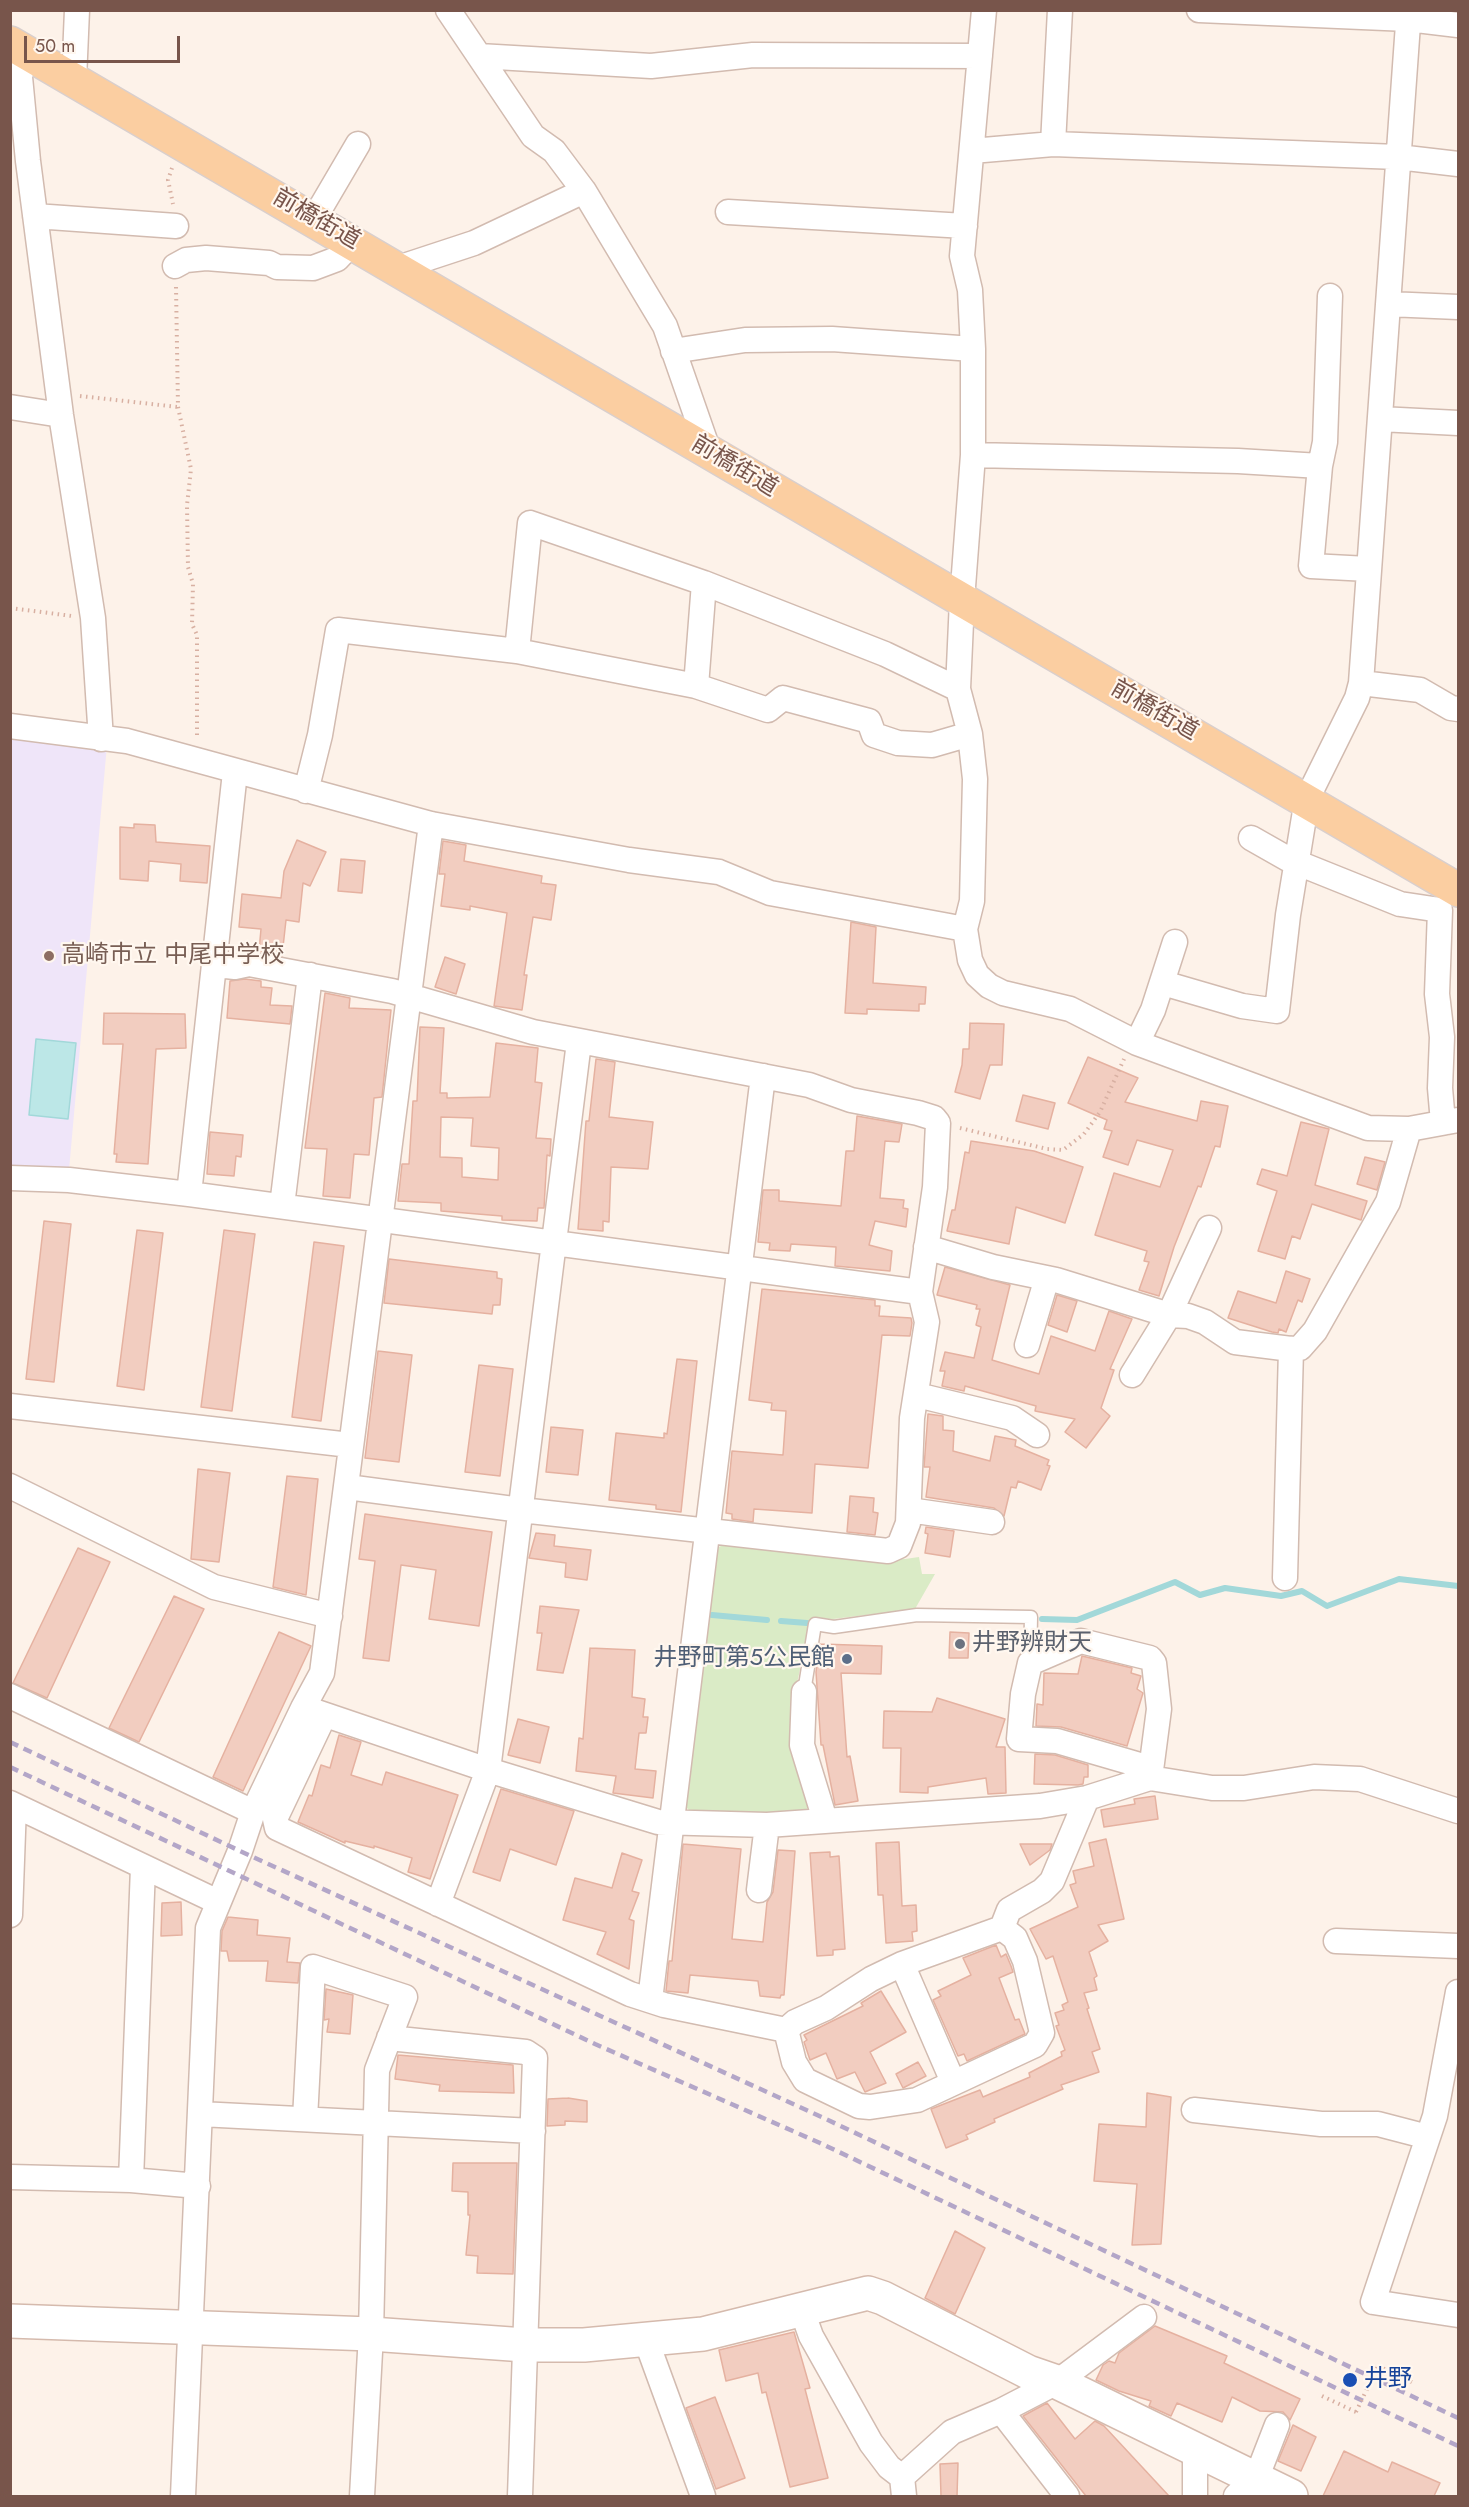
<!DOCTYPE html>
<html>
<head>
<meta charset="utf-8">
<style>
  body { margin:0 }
  #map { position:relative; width:1469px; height:2507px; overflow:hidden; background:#fdf2e9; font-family:Jost,sans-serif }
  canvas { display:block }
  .frame { position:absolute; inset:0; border:12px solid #78554b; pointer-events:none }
  .scale { position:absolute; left:24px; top:36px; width:156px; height:27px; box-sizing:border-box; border:3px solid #78554b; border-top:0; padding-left:8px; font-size:18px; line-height:21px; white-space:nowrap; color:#78554b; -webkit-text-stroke:4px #fff7ef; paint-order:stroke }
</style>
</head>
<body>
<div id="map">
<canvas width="1469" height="2507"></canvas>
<div class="frame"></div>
<div class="scale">50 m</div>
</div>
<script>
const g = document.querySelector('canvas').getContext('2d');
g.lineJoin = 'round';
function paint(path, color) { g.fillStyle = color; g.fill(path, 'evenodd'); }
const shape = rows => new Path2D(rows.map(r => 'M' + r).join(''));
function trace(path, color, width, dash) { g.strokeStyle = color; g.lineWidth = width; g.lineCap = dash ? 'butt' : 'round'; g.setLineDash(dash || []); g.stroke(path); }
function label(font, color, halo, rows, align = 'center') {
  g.font = font + ' Jost,"Noto Sans JP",sans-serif'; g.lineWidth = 4.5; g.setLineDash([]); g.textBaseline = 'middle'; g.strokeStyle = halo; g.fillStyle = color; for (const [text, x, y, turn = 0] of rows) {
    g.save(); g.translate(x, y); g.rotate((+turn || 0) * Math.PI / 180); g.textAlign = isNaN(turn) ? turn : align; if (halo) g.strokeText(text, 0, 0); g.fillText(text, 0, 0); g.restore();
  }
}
paint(shape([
  [11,731,107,745,69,1170,11,1167]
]), '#efe5f9');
paint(shape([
  [726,1543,905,1559,919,1557,922,1574,935,1574,915,1609,833,1619,811,1618,796,1688,809,1803,806,1812,691,1812,684,1805,714,1550]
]), '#daebc6');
const water = shape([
  [36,1039,76,1043,68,1119,29,1115,36,1039]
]);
paint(water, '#bce7e7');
trace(water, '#a2d8d9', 1.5);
trace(shape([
  [712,1615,767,1620],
  [1042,1619,1077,1620,1175,1582,1200,1595,1225,1588,1281,1596,1302,1591,1327,1606,1399,1579,1458,1586],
  [781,1621,807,1623]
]), '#a2d8d9', 6);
const building = shape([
  [134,824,155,825,156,842,210,846,207,883,180,881,181,864,149,861,148,881,120,879,120,827,134,828,134,824],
  [297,840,326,852,310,886,303,883,299,922,286,920,282,956,259,951,261,929,239,927,242,894,281,898,284,871,297,840],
  [443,841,466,845,464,861,542,876,541,883,556,885,551,920,533,917,524,975,527,975,522,1010,494,1006,507,913,470,906,470,910,441,906,445,874,439,874,443,841],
  [341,859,365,861,362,893,338,891,341,859],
  [851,922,876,927,873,983,926,987,925,1004,919,1004,919,1011,867,1009,867,1014,845,1013,851,922],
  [445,957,465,964,456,994,435,987,445,957],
  [245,979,261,981,261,987,272,988,270,1005,292,1006,290,1024,227,1018,230,981,245,979],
  [325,993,350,998,349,1008,391,1010,382,1097,374,1098,369,1155,354,1154,350,1198,323,1196,327,1149,305,1148,325,993],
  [104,1013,185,1014,186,1048,156,1049,148,1164,116,1162,117,1154,114,1154,123,1044,103,1044,104,1013],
  [970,1023,1004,1024,1002,1065,990,1065,980,1099,955,1092,962,1065,963,1049,969,1049,970,1023],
  [420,1027,444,1028,440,1093,447,1093,447,1098,490,1097,496,1043,538,1048,535,1082,542,1083,536,1138,551,1139,550,1156,547,1155,544,1208,538,1208,537,1221,502,1220,502,1216,441,1211,441,1203,398,1201,402,1164,409,1164,413,1101,417,1101,420,1027],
  [441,1117,473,1118,471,1146,499,1148,498,1180,462,1177,462,1158,440,1157,441,1117],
  [1088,1057,1138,1078,1125,1102,1197,1121,1201,1101,1228,1106,1220,1147,1215,1146,1201,1187,1198,1186,1174,1247,1159,1296,1139,1290,1149,1262,1144,1261,1147,1251,1095,1235,1114,1173,1160,1187,1173,1150,1137,1140,1128,1165,1103,1157,1112,1131,1104,1129,1107,1120,1068,1103,1088,1057],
  [596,1059,615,1062,609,1117,653,1122,648,1169,611,1167,609,1222,603,1221,603,1231,578,1229,586,1121,589,1121,596,1059],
  [1023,1095,1055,1103,1048,1129,1016,1121,1023,1095],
  [857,1116,902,1124,899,1142,885,1141,880,1198,904,1200,903,1208,908,1209,906,1227,875,1221,869,1245,892,1251,890,1271,835,1266,836,1247,791,1244,790,1251,769,1250,770,1243,758,1242,763,1190,779,1190,779,1201,841,1206,846,1151,854,1151,857,1116],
  [1301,1122,1329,1129,1315,1185,1367,1201,1361,1220,1312,1204,1300,1239,1292,1236,1285,1259,1258,1251,1277,1191,1257,1184,1262,1169,1287,1176,1301,1122],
  [210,1132,243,1135,241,1157,236,1156,234,1176,207,1174,210,1132],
  [971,1141,1034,1151,1083,1167,1065,1223,1016,1207,1009,1244,947,1231,952,1210,955,1210,965,1152,969,1153,971,1141],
  [1365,1157,1385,1162,1377,1190,1357,1184,1365,1157],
  [44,1221,71,1224,54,1382,26,1379,44,1221],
  [137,1230,163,1233,144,1390,117,1386,137,1230],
  [224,1230,255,1234,232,1411,201,1407,224,1230],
  [314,1242,344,1246,321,1421,292,1417,314,1242],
  [389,1259,497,1272,497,1278,502,1279,500,1305,493,1305,492,1314,384,1303,389,1259],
  [945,1267,1010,1285,992,1360,1039,1374,1051,1336,1095,1351,1109,1311,1132,1319,1110,1369,1114,1370,1101,1408,1110,1416,1086,1448,1065,1432,1075,1419,1035,1411,1036,1406,965,1386,964,1391,942,1386,945,1371,940,1371,945,1352,974,1358,981,1327,976,1325,980,1309,976,1309,977,1305,937,1295,945,1267],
  [1286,1271,1310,1279,1302,1302,1298,1300,1286,1332,1279,1329,1278,1333,1272,1332,1228,1318,1238,1291,1276,1303,1286,1271],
  [762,1289,875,1300,875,1306,880,1306,879,1316,911,1318,912,1323,910,1336,882,1335,868,1468,815,1464,812,1513,754,1509,753,1522,732,1519,732,1514,726,1513,732,1451,783,1455,786,1411,771,1410,772,1403,749,1400,762,1289],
  [1057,1295,1077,1301,1067,1332,1048,1325,1057,1295],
  [378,1351,412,1355,399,1462,365,1458,378,1351],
  [677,1359,697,1361,681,1512,656,1509,656,1505,609,1500,616,1433,664,1438,664,1433,667,1434,677,1359],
  [479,1365,513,1369,500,1476,465,1472,479,1365],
  [928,1414,943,1416,943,1430,954,1431,953,1451,990,1461,995,1436,1016,1440,1015,1446,1049,1460,1047,1465,1050,1466,1041,1490,1018,1481,1016,1488,1011,1487,1004,1516,994,1508,926,1497,930,1467,924,1467,928,1414],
  [551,1427,583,1430,578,1475,546,1472,551,1427],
  [198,1469,230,1473,219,1562,191,1559,198,1469],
  [287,1476,318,1479,306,1595,273,1587,287,1476],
  [850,1496,874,1498,873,1512,878,1513,875,1535,847,1532,850,1496],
  [365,1514,492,1532,479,1626,429,1619,436,1570,401,1565,389,1661,363,1658,375,1561,359,1559,365,1514],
  [926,1527,954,1531,950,1557,925,1553,928,1534,925,1533,926,1527],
  [536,1533,555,1535,554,1546,591,1550,587,1580,565,1577,566,1563,529,1558,536,1533],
  [78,1548,110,1562,47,1698,13,1683,78,1548],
  [174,1596,204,1609,139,1742,109,1728,174,1596],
  [540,1606,579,1610,563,1673,537,1670,542,1633,537,1633,540,1606],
  [279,1632,311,1646,243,1791,213,1777,279,1632],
  [950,1632,969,1633,968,1658,949,1658,950,1632],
  [820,1644,882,1646,881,1674,841,1673,847,1757,850,1756,858,1801,835,1805,823,1745,821,1745,816,1672,820,1644],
  [590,1648,635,1650,632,1697,645,1699,643,1717,648,1717,646,1733,639,1733,635,1769,656,1771,653,1798,613,1793,616,1776,576,1771,579,1738,583,1739,590,1648],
  [1082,1656,1132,1668,1131,1673,1141,1676,1137,1689,1143,1693,1127,1746,1061,1727,1036,1726,1037,1704,1043,1705,1044,1673,1078,1674,1082,1656],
  [937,1698,1005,1719,996,1747,1005,1747,1006,1793,988,1794,986,1778,928,1787,928,1793,900,1792,901,1748,883,1748,884,1711,932,1712,937,1698],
  [518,1719,549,1727,540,1763,508,1755,518,1719],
  [339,1735,361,1742,351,1775,382,1785,386,1772,458,1795,430,1879,408,1872,412,1858,374,1846,374,1848,345,1841,345,1843,298,1822,309,1795,312,1796,321,1765,330,1768,339,1735],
  [1035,1754,1055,1755,1088,1765,1088,1777,1084,1777,1083,1784,1078,1785,1034,1784,1035,1754],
  [501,1789,574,1811,556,1865,510,1849,500,1881,473,1872,501,1789],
  [1155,1796,1158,1819,1104,1827,1101,1810,1135,1804,1134,1799,1155,1796],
  [1106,1839,1124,1919,1098,1925,1108,1941,1089,1952,1097,1976,1094,1978,1097,1990,1084,1993,1089,2008,1087,2009,1100,2049,1092,2052,1099,2072,1061,2085,1063,2089,994,2119,995,2122,966,2135,968,2139,946,2148,931,2109,980,2090,983,2097,1030,2077,1029,2073,1062,2056,1061,2052,1065,2050,1056,2026,1059,2025,1055,2013,1064,2010,1062,2005,1068,2002,1053,1956,1046,1959,1030,1929,1078,1907,1070,1885,1076,1883,1073,1871,1094,1866,1089,1843,1106,1839],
  [899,1842,902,1906,916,1905,917,1931,912,1932,913,1941,886,1943,883,1895,878,1895,876,1843,899,1842],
  [683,1844,741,1849,732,1939,763,1942,767,1902,773,1892,778,1850,795,1851,784,1995,781,1995,780,1998,760,1996,758,1981,690,1975,688,1993,666,1991,669,1961,672,1961,683,1844],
  [1020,1844,1052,1844,1050,1850,1030,1865,1020,1844],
  [830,1852,830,1857,839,1856,845,1949,833,1950,833,1955,817,1956,810,1853,830,1852],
  [622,1853,642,1860,632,1891,639,1893,629,1919,634,1921,629,1969,597,1954,606,1932,563,1920,575,1878,612,1888,622,1853],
  [181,1902,182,1935,161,1936,162,1903,181,1902],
  [228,1917,258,1920,257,1935,290,1938,287,1962,300,1963,298,1983,266,1981,268,1961,229,1961,227,1951,221,1951,222,1931,228,1917],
  [996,1945,1001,1957,1006,1954,1011,1966,1013,1972,999,1978,1015,2020,1019,2019,1025,2034,967,2061,964,2054,958,2056,933,2000,941,1996,938,1991,971,1975,963,1958,996,1945],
  [326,1989,353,1995,350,2034,327,2032,329,2019,324,2020,326,1989],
  [881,1991,906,2032,870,2052,886,2083,865,2092,855,2072,837,2079,826,2053,810,2060,804,2042,807,2040,804,2035,863,2006,861,2003,881,1991],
  [398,2055,513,2065,514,2093,439,2091,440,2085,395,2079,398,2055],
  [918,2062,926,2076,903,2088,896,2074,918,2062],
  [1147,2093,1171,2097,1161,2244,1132,2245,1137,2184,1094,2181,1099,2124,1146,2127,1147,2093],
  [568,2098,587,2101,587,2122,565,2121,565,2125,547,2126,548,2099,568,2098],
  [453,2163,517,2163,513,2274,477,2273,478,2256,466,2255,470,2215,468,2215,468,2192,452,2191,453,2163],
  [955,2231,985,2248,955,2314,925,2298,955,2231],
  [1155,2326,1227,2356,1224,2363,1300,2399,1290,2420,1283,2412,1260,2411,1232,2397,1222,2422,1177,2403,1171,2416,1149,2406,1151,2401,1119,2391,1096,2380,1103,2365,1109,2361,1115,2363,1119,2353,1155,2326],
  [794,2332,810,2388,805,2389,828,2478,790,2487,766,2392,762,2393,758,2373,726,2381,719,2350,794,2332],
  [715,2397,745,2478,716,2489,686,2408,715,2397],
  [1047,2403,1075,2439,1095,2421,1104,2426,1169,2496,1086,2496,1023,2416,1047,2403],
  [1293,2425,1316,2437,1301,2471,1278,2461,1293,2425],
  [1344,2451,1388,2472,1392,2462,1440,2483,1434,2496,1323,2496,1344,2451],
  [958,2463,957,2496,941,2496,940,2464,958,2463]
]);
paint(building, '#f2cdc0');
trace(building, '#e5b1a0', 1.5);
const lane = shape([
  [804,1692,815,1624,834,1627,917,1615,1031,1617,1030,1665]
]);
const street = shape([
  [448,10,533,136,554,151,584,191,665,326,709,452],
  [984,10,962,256,970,290,973,349,973,455,962,600,958,689,970,734,975,779,972,901,965,929,970,960,977,975,989,986,1003,993,1070,1009,1137,1043,1368,1128,1409,1129,1458,1120],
  [1199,10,1408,19,1458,25],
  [25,52,20,77,28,161,61,415,93,618,101,739],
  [479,56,651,66,753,55,980,56],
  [74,80,77,10],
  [1053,144,1060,10],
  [972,151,1053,144,1398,157,1458,164],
  [728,212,965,226],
  [35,216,176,226],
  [314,219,358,144],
  [175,266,186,260,206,258,269,263,277,267,313,268,337,259,353,242],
  [398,268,474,243,584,191],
  [1388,304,1458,307],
  [673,351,745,340,832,339,973,349],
  [10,407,61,415],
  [1380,419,1458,423],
  [973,455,1238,461,1320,466,1325,442,1330,296],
  [1320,466,1311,566,1368,569],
  [517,651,530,523,704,583,885,654,958,689],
  [1361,683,1420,690,1451,708,1458,709],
  [696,686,704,583],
  [10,726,127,741,431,824,629,860,719,872,770,893,965,929],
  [306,791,320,735,338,630,517,651,696,686,768,710,783,698,869,721,874,735,898,743,932,745,970,734],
  [1251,838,1288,859,1400,904,1440,910,1437,994,1442,1037,1440,1088,1442,1111,1447,1122],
  [216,965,235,967,249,964,392,991,533,1032,809,1085,851,1100,918,1113,934,1118,938,1123,935,1187,920,1292,927,1322,912,1418,908,1523,899,1546,888,1551,521,1510,347,1487],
  [1163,983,1242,1006,1277,1011,1288,915,1307,799,1357,698,1361,683,1409,10],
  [1137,1043,1153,1010,1175,942],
  [10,1178,69,1180,189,1194,920,1292],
  [189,1194,235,772],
  [282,1206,310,975],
  [926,1247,993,1267,1056,1280,1169,1315,1188,1316,1205,1322,1235,1342,1291,1349,1300,1348,1315,1331,1388,1202,1409,1129],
  [1027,1345,1047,1278],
  [1132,1375,1169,1315,1209,1228],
  [917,1395,1012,1418,1037,1435],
  [10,1406,350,1445],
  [10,1486,214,1587,330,1616],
  [909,1510,992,1522],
  [1285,1578,1291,1349],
  [804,1692,802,1745,825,1820],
  [10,1696,253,1812],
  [311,1710,488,1770,658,1822,767,1825,1040,1806,1087,1798,1150,1778,1212,1788,1244,1788,1314,1777,1360,1779,1458,1811],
  [324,1716,275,1819,277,1828,630,1994,664,2005,786,2030,795,2022,826,2008,871,1979,902,1964,1002,1928,1015,1938,1025,1961,1042,2033,1035,2045,917,2100,870,2107,859,2106,805,2080,794,2062,786,2030],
  [1150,1778,1159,1709,1154,1663,1150,1658,1081,1641,1030,1663,1023,1694,1019,1739,1057,1741,1150,1768],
  [10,1803,218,1902],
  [759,1890,767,1825],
  [438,1904,488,1770,579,1042],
  [10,1915,14,1805],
  [1002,1928,1009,1910,1042,1891,1052,1881,1087,1798],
  [1336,1941,1458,1946],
  [902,1964,953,2082],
  [1458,1992,1435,2116,1373,2302,1458,2315],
  [650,2000,763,1076],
  [389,2038,526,2052,535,2058,520,2496],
  [1194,2110,1321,2124,1378,2124,1428,2137],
  [200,2114,533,2131],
  [305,2119,313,1967,405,1997,377,2070,371,2334,362,2496],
  [10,2177,131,2180,198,2186],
  [131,2180,143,1867],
  [801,2308,811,2336,871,2443,889,2467,902,2477],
  [646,2340,703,2496],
  [1001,2411,1067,2496],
  [1195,2448,1195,2496],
  [183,2496,208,1928,240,1851,253,1812,303,1708,322,1673,431,824],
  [904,2496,902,2477,952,2432,1001,2411,1057,2382,1144,2317],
  [1236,2496,1256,2479,1277,2425]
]);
const secondary = shape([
  [10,2321,371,2334,525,2345,584,2345,703,2334,868,2293,883,2298,1028,2372,1057,2382,1291,2496]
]);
const primary = shape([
  [10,43,1458,890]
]);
trace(lane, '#d2bbb0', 15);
trace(street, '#d2bbb0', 27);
trace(secondary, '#d5baad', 36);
trace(primary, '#d9cfcd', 36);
trace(shape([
  [172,168,168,180,173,204],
  [176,287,178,407,191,469,187,505,188,567,193,584,192,624,197,635,197,737],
  [80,396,178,407],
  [10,608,72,616],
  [960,1128,1047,1149,1063,1150,1084,1134,1100,1112,1124,1059],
  [1378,2366,1414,2383],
  [1322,2396,1356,2412]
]), '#d8b0a2', 4, [1.5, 4.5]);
trace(lane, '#fff', 12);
trace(street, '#fff', 24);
trace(secondary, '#fff', 33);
trace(primary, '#fbcea1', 33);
trace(shape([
  [10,1742,240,1851,828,2120,1458,2418],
  [10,1767,595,2044,820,2143,1458,2446]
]), '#b3a6c8', 4.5, [9, 6]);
trace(shape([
  [1356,2412,1378,2366]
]), '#d8b0a2', 4, [1.5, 4.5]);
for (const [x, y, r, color] of [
  [49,956,6,"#8d6e63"],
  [960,1644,6,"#6b7280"],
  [847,1659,6,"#5c6f8a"],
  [1350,2380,8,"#1a4fb4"]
]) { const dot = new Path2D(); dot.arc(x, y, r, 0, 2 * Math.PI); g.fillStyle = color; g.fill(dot); trace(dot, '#fff7ef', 2); }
label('24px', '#78554b', '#fff7ef', [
  ["前橋街道",316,220,30],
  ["前橋街道",734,467,31],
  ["前橋街道",1154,711,30]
]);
label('24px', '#785e54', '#fff7ef', [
  ["高崎市立 中尾中学校",61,956]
], 'left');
label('24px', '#5b616d', '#fff7ef', [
  ["井野辨財天",972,1644]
], 'left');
label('24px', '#4e5e75', '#fff7ef', [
  ["井野町第5公民館",835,1659]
], 'right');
label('24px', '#164399', '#fff7ef', [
  ["井野",1364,2380]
], 'left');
</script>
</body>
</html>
